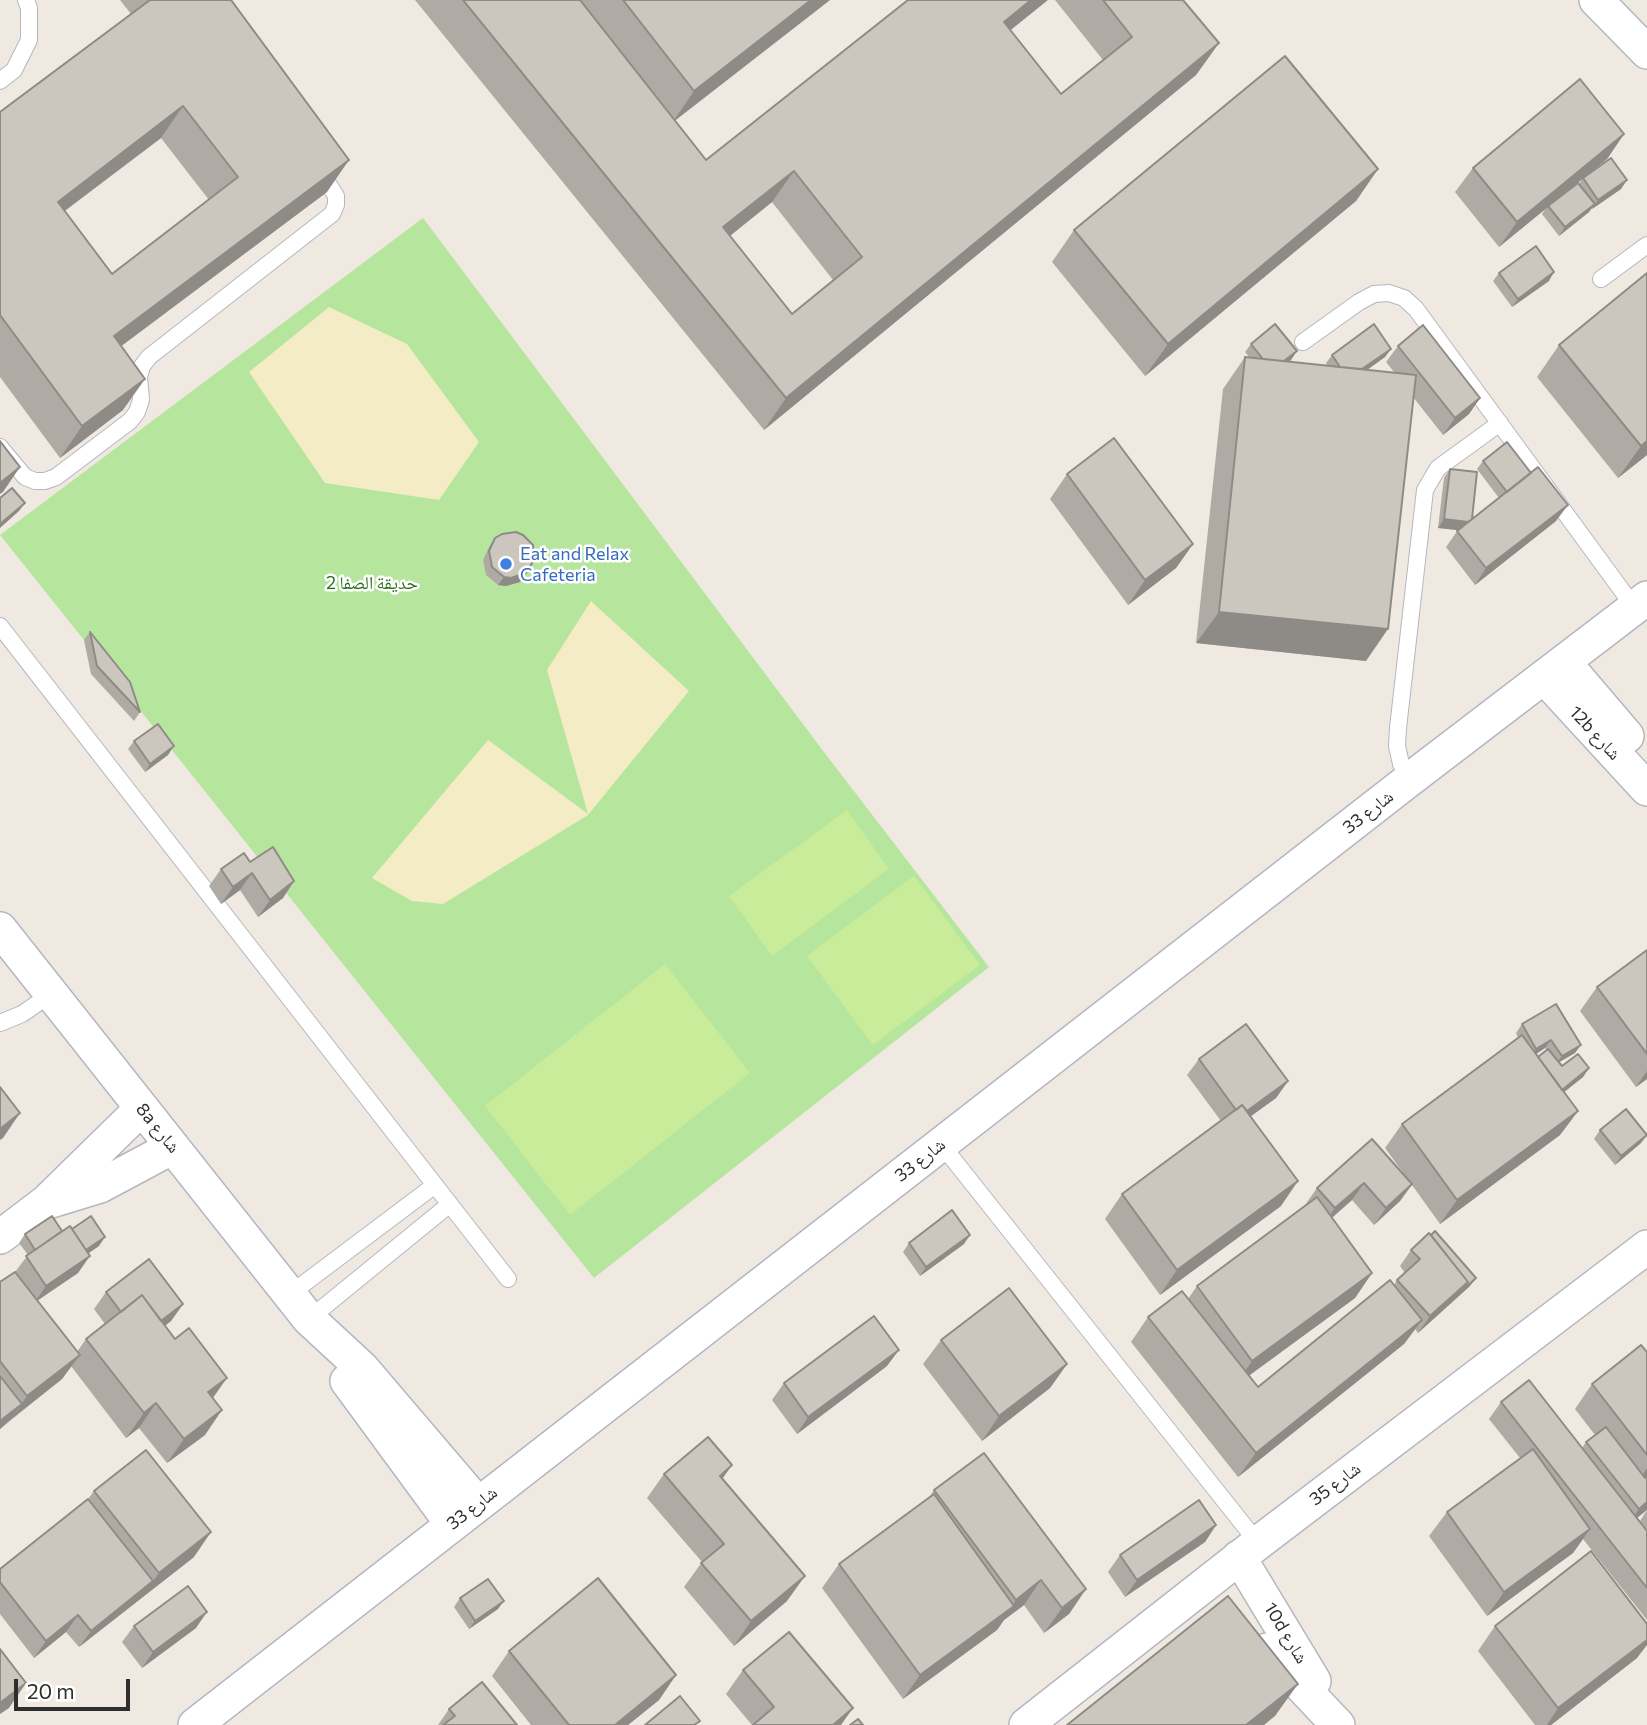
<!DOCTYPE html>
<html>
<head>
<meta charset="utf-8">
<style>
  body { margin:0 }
  #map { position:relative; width:1647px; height:1725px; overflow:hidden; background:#efe9e1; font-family:Commissioner,sans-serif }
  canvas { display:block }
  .scale { position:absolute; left:14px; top:1679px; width:116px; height:32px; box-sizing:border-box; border:4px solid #2e2e2e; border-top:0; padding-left:9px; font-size:21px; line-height:24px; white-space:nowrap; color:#2e2e2e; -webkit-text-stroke:5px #fff; paint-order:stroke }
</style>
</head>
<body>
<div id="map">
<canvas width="1647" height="1725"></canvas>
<div class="scale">20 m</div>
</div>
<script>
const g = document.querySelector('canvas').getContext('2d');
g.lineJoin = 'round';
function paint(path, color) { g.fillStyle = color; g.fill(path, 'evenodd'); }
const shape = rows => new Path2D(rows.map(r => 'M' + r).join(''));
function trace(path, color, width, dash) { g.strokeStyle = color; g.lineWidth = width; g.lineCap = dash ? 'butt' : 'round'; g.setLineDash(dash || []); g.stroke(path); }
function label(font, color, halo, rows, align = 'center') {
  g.font = font + ' Commissioner,"Noto Naskh Arabic",sans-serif'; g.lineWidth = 5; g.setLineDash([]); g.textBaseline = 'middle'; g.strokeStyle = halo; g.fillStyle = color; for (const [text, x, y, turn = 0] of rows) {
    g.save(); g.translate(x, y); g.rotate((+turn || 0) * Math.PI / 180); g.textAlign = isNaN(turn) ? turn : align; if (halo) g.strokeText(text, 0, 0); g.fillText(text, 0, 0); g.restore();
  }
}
paint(shape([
  [423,218,827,756,989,967,594,1278,0,535]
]), '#b6e59e');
paint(shape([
  [329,307,407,344,479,442,439,500,325,483,249,372],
  [591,601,689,691,588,815,443,904,412,901,372,878,488,740,588,814,547,670]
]), '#f3ecc5');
paint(shape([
  [847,810,889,869,772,956,729,896],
  [914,876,980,965,873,1045,807,956],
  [665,964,750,1073,570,1215,485,1106]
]), '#c9ec9a');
const lane = shape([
  [0,81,14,70,29,40,29,8,26,0],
  [1601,279,1647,245],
  [1303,342,1359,302,1374,294,1389,293,1404,298,1416,309,1634,607],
  [0,447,25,477,35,481,45,481,56,477,130,421,137,412,141,400,139,377,142,366,149,357,332,214,336,205,336,196,318,168],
  [0,626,508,1279],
  [1409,780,1401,764,1397,746,1398,728,1425,490,1438,468,1500,423],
  [0,1023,22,1014,51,994],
  [941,1144,1258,1543],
  [290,1294,435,1185],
  [309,1319,450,1204]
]);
const street = shape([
  [1596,0,1647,52],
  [1564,662,1627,736],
  [1544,677,1647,789],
  [0,929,309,1319,362,1368,478,1504],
  [51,1201,100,1186,173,1147],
  [0,1237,46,1202,142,1108],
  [347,1381,452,1524],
  [1239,1557,1314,1681],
  [1267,1650,1338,1725],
  [195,1725,1409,780,1647,598],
  [1026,1725,1258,1543,1647,1247]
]);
trace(lane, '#b4b7c1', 18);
trace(street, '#b4b7c1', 36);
trace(lane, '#fff', 16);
trace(street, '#fff', 33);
paint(shape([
  [120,0,231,0,327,192,121,346,123,410,60,458,0,377,0,112,131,14],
  [161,138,209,200,112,274,65,211],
  [415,0,830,0,675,120,706,160,1010,30,1061,94,1103,60,1055,0,1183,0,1219,43,1196,75,764,430],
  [772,202,833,280,792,314,730,236],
  [1624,134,1607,159,1586,175,1621,189,1592,209,1592,208,1589,212,1559,236,1542,214,1547,207,1499,247,1455,192,1473,168],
  [1582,179,1579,184,1560,197],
  [1378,169,1356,201,1145,376,1052,262,1074,230],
  [1499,273,1549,281,1512,307,1493,281],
  [1647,273,1647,455,1618,478,1537,377,1559,345],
  [1251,344,1291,360,1289,362,1327,366,1326,363,1332,355,1391,349,1385,357,1367,370,1394,372,1386,362,1398,346,1480,398,1469,414,1443,435,1413,397,1366,661,1196,643,1223,389,1245,357,1250,358,1245,352],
  [1483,461,1556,521,1475,585,1446,547,1458,530,1438,528,1444,478,1450,469,1472,519,1499,498,1477,469],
  [1067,474,1193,544,1176,568,1128,605,1050,499],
  [495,538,526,573,520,582,506,586,498,585,486,575,483,560,489,547],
  [90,632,140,712,134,721,91,674,84,640],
  [134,741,168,755,145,772,128,749],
  [250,862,294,881,283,898,258,917,240,890,221,904,209,886,221,869],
  [1647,950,1647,1079,1636,1087,1580,1011,1597,987],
  [1522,1024,1575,1053,1559,1062,1562,1066,1589,1068,1583,1077,1564,1092,1578,1111,1560,1135,1440,1224,1412,1185,1400,1201,1374,1225,1352,1200,1332,1218,1372,1273,1355,1298,1249,1375,1258,1387,1394,1285,1397,1280,1405,1273,1400,1266,1411,1250,1470,1286,1418,1333,1415,1329,1404,1344,1238,1477,1131,1342,1148,1317,1188,1299,1197,1286,1305,1205,1317,1188,1407,1178,1385,1148,1402,1124,1518,1038,1516,1033],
  [1545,1048,1547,1050,1538,1057,1536,1054],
  [1199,1059,1288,1081,1276,1098,1251,1116,1281,1206,1160,1295,1105,1219,1122,1194,1221,1121,1187,1075],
  [1600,1130,1641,1143,1615,1165,1594,1139],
  [72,1229,99,1246,88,1253,78,1273,37,1300,77,1352,86,1339,105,1324,94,1309,106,1292,183,1304,171,1321,165,1326,213,1398,205,1435,167,1463,139,1428,126,1438,71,1366,62,1379,0,1429,0,1280,1,1281,15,1272,28,1255,19,1243,25,1234,62,1231],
  [909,1243,964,1244,920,1276,903,1252],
  [941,1340,1067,1364,1050,1388,982,1441,923,1364],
  [1647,1352,1647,1476,1637,1518,1640,1521,1647,1510,1647,1620,1583,1539,1573,1553,1487,1616,1429,1536,1447,1512,1520,1458,1489,1419,1501,1402,1582,1448,1586,1442,1595,1435,1575,1409,1592,1384],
  [887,1366,797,1434,772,1400,784,1383],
  [732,1465,722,1479,787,1601,734,1646,684,1587,702,1562,647,1498,664,1474],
  [934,1490,1086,1589,1069,1614,1044,1633,1024,1605,1004,1620,997,1630,903,1699,822,1588,839,1564,929,1498],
  [94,1491,194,1557,79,1647,66,1632,34,1658,0,1614,0,1569,88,1499],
  [1216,1525,1205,1542,1125,1597,1108,1572,1120,1555],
  [460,1598,498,1609,469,1629,454,1607],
  [134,1626,196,1628,142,1668,122,1642],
  [1495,1626,1637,1658,1551,1725,1535,1725,1478,1651],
  [509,1651,676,1675,659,1700,628,1725,531,1725,492,1676],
  [743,1670,841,1725,752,1725,726,1694],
  [449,1709,517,1725,438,1725]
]), '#afaba4');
paint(shape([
  [811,0,830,0,672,123,694,91],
  [1031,0,1048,0,981,54,1004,22],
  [1219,43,1196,75,764,430,786,398],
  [183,106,161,138,35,233,58,202],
  [1624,134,1607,159,1499,247,1517,222],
  [349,160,327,192,92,368,114,336],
  [1378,169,1356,201,1145,376,1168,344],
  [794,171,772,202,701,259,723,227],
  [1627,180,1621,189,1592,209,1598,200],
  [1595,204,1589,212,1559,236,1565,227],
  [1554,272,1549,281,1512,307,1518,299],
  [1391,349,1385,357,1343,387,1348,379],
  [1297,351,1291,360,1267,379,1273,371],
  [145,379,123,410,60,458,82,426],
  [1480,398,1469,414,1443,435,1455,418],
  [1647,441,1647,455,1618,478,1641,446],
  [20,467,3,492,0,494,0,483],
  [25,503,19,511,0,528,0,524],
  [1568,505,1556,521,1475,585,1486,568],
  [1444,519,1471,522,1466,531,1438,528],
  [1193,544,1176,568,1128,605,1145,580],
  [526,573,520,582,506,586,498,585,504,577],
  [1219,612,1388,629,1366,661,1196,643],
  [174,746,168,755,145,772,150,764],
  [252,873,240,890,221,904,233,887],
  [294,881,283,898,258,917,270,900],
  [1551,1040,1545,1048,1530,1058,1536,1049],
  [1581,1045,1575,1053,1556,1064,1562,1056],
  [1589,1068,1583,1077,1548,1105,1554,1096],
  [1647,1071,1647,1079,1636,1087],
  [1288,1081,1276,1098,1229,1132,1241,1116],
  [1578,1111,1560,1135,1440,1224,1457,1200],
  [20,1113,3,1138,0,1140,0,1129],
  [1647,1135,1641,1143,1615,1165,1621,1156],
  [1298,1181,1281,1206,1160,1295,1177,1270],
  [1364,1183,1352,1200,1323,1225,1335,1208],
  [1412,1184,1400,1201,1374,1225,1386,1208],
  [970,1235,964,1244,920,1276,926,1267],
  [105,1237,99,1246,73,1264,79,1255],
  [90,1256,78,1273,34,1303,46,1286],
  [1372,1273,1355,1298,1235,1386,1252,1361],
  [1476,1278,1470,1286,1418,1333,1430,1316,1468,1282],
  [183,1304,171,1321,142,1343,154,1327],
  [1422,1320,1404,1344,1238,1477,1256,1453],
  [899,1350,887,1366,797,1434,808,1417],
  [80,1355,62,1379,10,1420,27,1396],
  [1067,1364,1050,1388,982,1441,999,1416],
  [227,1378,210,1402,208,1392],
  [156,1403,139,1428,126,1438,144,1413],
  [22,1404,10,1420,0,1429,0,1421],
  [222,1410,205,1435,167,1463,184,1439],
  [732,1465,715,1489,720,1476],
  [1647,1468,1647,1476,1635,1486],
  [1647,1502,1647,1510,1627,1526,1639,1509],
  [1216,1525,1205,1542,1125,1597,1137,1580],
  [1590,1529,1573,1553,1487,1616,1504,1592],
  [211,1532,194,1557,79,1647,91,1631,153,1581,159,1573],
  [805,1576,787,1601,734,1646,751,1621],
  [1041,1580,1024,1605,1004,1620,997,1630,903,1699,920,1675,1009,1610,1016,1600],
  [1086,1589,1069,1614,1044,1633,1062,1608],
  [504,1601,498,1609,469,1629,475,1621],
  [207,1612,196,1628,142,1668,153,1652],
  [78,1615,66,1632,34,1658,46,1641],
  [1647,1640,1647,1645,1637,1658,1551,1725,1547,1725,1558,1708],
  [676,1675,659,1700,628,1725,615,1725],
  [26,1683,9,1708,0,1714,0,1703],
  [1298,1684,1275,1716,1264,1725,1246,1725],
  [853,1708,841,1725,833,1725]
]), '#8e8b86');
const building = shape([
  [150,0,231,0,349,160,114,336,145,379,82,426,0,315,0,112,150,0],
  [183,106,238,177,112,274,58,202,183,106],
  [463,0,580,0,706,160,908,0,1031,0,1004,22,1061,94,1132,37,1103,0,1183,0,1219,43,786,398,463,0],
  [794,171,862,257,792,314,723,227,794,171],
  [623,0,811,0,694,91,623,0],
  [1285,56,1378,169,1168,344,1074,230,1285,56],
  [1580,79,1624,134,1517,222,1473,168,1580,79],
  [1611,158,1627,180,1598,200,1583,178,1611,158],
  [1578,183,1595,204,1565,227,1548,206,1578,183],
  [1536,246,1554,272,1518,299,1499,273,1536,246],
  [1647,273,1647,441,1641,446,1559,345,1647,273],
  [1275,324,1297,351,1284,361,1263,359,1251,344,1275,324],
  [1374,324,1391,349,1362,369,1340,367,1332,355,1374,324],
  [1423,325,1480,398,1455,418,1398,346,1423,325],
  [1245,357,1416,375,1388,629,1219,612,1245,357],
  [1114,438,1193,544,1145,580,1067,474,1114,438],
  [0,441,20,467,0,483,0,441],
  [1507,442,1531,473,1507,492,1483,461,1507,442],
  [1538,467,1568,505,1486,568,1457,531,1538,467],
  [1450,469,1477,472,1472,519,1468,522,1444,519,1450,469],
  [12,488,25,503,0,524,0,498,12,488],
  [516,532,523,535,533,545,534,560,526,573,511,578,504,577,492,567,489,551,495,538,502,534,516,532],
  [90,632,130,682,140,712,97,666,90,632],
  [158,724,174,746,150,764,134,741,158,724],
  [273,847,294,881,270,900,252,873,233,887,221,869,244,853,250,862,273,847],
  [1647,950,1647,1054,1597,987,1647,950],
  [1556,1004,1581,1045,1562,1056,1551,1040,1536,1049,1522,1024,1556,1004],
  [1246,1024,1288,1081,1247,1111,1242,1105,1236,1110,1199,1059,1246,1024],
  [1522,1035,1578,1111,1457,1200,1402,1124,1522,1035],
  [1548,1049,1562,1066,1578,1054,1589,1068,1562,1090,1538,1057,1548,1049],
  [0,1087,20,1113,0,1129,0,1087],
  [1242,1105,1298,1181,1177,1270,1122,1194,1242,1105],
  [1626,1109,1647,1135,1621,1156,1600,1130,1626,1109],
  [1372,1139,1412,1184,1386,1208,1364,1183,1335,1208,1317,1188,1372,1139],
  [1317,1197,1372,1273,1252,1361,1197,1286,1317,1197],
  [952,1210,970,1235,926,1267,909,1243,952,1210],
  [52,1216,62,1231,35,1250,25,1234,52,1216],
  [91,1216,105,1237,86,1250,72,1229,91,1216],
  [70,1226,90,1256,46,1286,26,1256,70,1226],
  [1435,1231,1476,1278,1463,1290,1468,1282,1431,1235,1435,1231],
  [1429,1233,1468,1282,1430,1316,1397,1280,1420,1259,1411,1250,1429,1233],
  [149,1259,183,1304,161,1321,142,1295,121,1312,106,1292,149,1259],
  [15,1272,80,1355,27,1396,0,1361,0,1282,15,1272],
  [1390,1280,1422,1320,1256,1453,1148,1317,1182,1291,1258,1387,1390,1280],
  [1009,1288,1067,1364,999,1416,941,1340,1009,1288],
  [142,1295,175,1339,189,1328,227,1378,208,1392,222,1410,184,1439,156,1403,144,1413,86,1339,142,1295],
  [874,1316,899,1350,808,1417,784,1383,874,1316],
  [1641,1345,1647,1352,1647,1455,1592,1384,1641,1345],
  [0,1376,22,1404,0,1421,0,1376],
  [1529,1380,1647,1531,1647,1588,1501,1402,1529,1380],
  [1606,1427,1645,1478,1647,1476,1647,1502,1639,1509,1586,1442,1606,1427],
  [708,1437,732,1465,720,1476,805,1576,751,1621,701,1563,724,1544,664,1474,708,1437],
  [1533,1449,1590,1529,1504,1592,1447,1512,1533,1449],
  [146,1450,211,1532,159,1573,94,1491,146,1450],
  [984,1453,1086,1589,1062,1608,1041,1580,1016,1600,934,1490,984,1453],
  [934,1494,1014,1606,920,1675,839,1564,934,1494],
  [88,1499,153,1581,91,1631,78,1615,46,1641,0,1582,0,1569,88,1499],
  [1199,1500,1216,1525,1137,1580,1120,1555,1199,1500],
  [1591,1551,1647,1624,1647,1640,1558,1708,1495,1626,1591,1551],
  [598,1578,676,1675,615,1725,569,1725,509,1651,598,1578],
  [488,1579,504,1601,475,1621,460,1598,488,1579],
  [188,1586,207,1612,153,1652,134,1626,188,1586],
  [1228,1596,1298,1684,1246,1725,1067,1725,1228,1596],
  [789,1632,853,1708,833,1725,753,1725,774,1707,743,1670,789,1632],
  [0,1649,26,1683,0,1703,0,1649],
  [482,1682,517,1725,443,1725,455,1716,449,1709,482,1682],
  [680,1696,700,1721,694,1725,645,1725,680,1696],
  [858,1719,863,1725,850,1725,858,1719]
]);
paint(building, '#cbc7bf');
trace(building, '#8e8b86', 2);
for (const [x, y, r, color] of [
  [506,564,7,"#3f7fe0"]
]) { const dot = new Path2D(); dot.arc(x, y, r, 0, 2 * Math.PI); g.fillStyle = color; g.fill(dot); trace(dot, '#fff', 2.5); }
label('18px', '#366cbe', '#fff', [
  ["Eat and Relax",520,554],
  ["Cafeteria",520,575]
], 'left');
label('18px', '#2c6e1b', '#fff', [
  ["حديقة الصفا 2",372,583]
]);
label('18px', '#2e2e2e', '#fff', [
  ["12b شارع",1595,733,47],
  ["شارع 33",1368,812,-38],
  ["8a شارع",158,1128,51],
  ["شارع 33",920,1160,-38],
  ["شارع 35",1335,1484,-37],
  ["شارع 33",472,1508,-38],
  ["10d شارع",1286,1633,59]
]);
</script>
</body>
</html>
